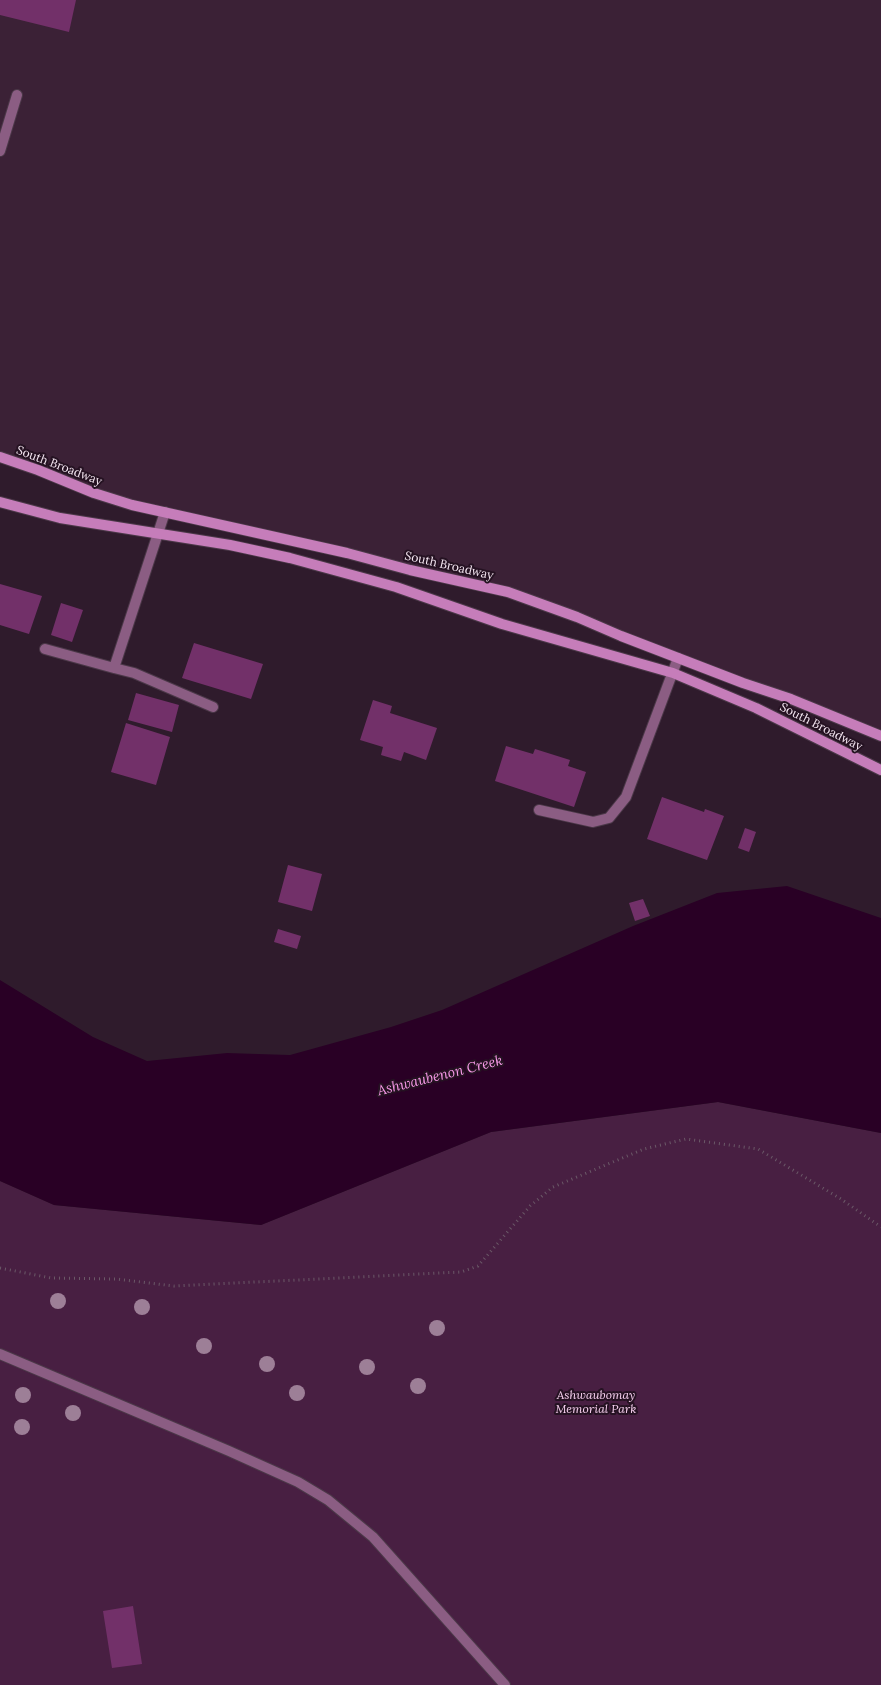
<!DOCTYPE html>
<html>
<head>
<meta charset="utf-8">
<style>
  body { margin:0 }
  canvas { display:block; background:#2f1b2c }
</style>
</head>
<body>
<canvas width="881" height="1685"></canvas>
<script>
const g = document.querySelector('canvas').getContext('2d');
g.lineJoin = 'round';
function paint(path, color) { g.fillStyle = color; g.fill(path, 'evenodd'); }
const shape = rows => new Path2D(rows.map(r => 'M' + r).join(''));
function trace(path, color, width, dash) { g.strokeStyle = color; g.lineWidth = width; g.lineCap = dash ? 'butt' : 'round'; g.setLineDash(dash || []); g.stroke(path); }
function label(font, color, halo, rows, align = 'center') {
  g.font = font + ' Lora,serif'; g.lineWidth = 4; g.setLineDash([]); g.textBaseline = 'middle'; g.strokeStyle = halo; g.fillStyle = color; for (const [text, x, y, turn = 0] of rows) {
    g.save(); g.translate(x, y); g.rotate((+turn || 0) * Math.PI / 180); g.textAlign = isNaN(turn) ? turn : align; if (halo) g.strokeText(text, 0, 0); g.fillText(text, 0, 0); g.restore();
  }
}
paint(shape([
  [0,0,881,0,881,736,541,603,132,505,0,457]
]), '#3b2136');
paint(shape([
  [718,1102,881,1133,881,1685,0,1685,0,1181,54,1205,261,1225,491,1132]
]), '#481f42');
paint(shape([
  [787,886,881,918,881,1133,718,1102,491,1132,261,1225,54,1205,0,1181,0,980,93,1037,147,1061,227,1053,290,1055,391,1027,442,1010,633,926,717,893]
]), '#290025');
paint(shape([
  [0,0,76,0,69,32,0,15],
  [0,584,42,596,29,634,0,625],
  [61,603,83,610,72,642,51,635],
  [194,643,263,664,251,699,182,678],
  [136,693,179,705,172,732,128,720],
  [373,700,392,706,390,713,437,728,426,760,404,752,401,761,381,755,383,747,360,740],
  [126,723,170,737,156,785,111,772],
  [506,746,533,754,535,749,570,760,568,766,586,772,574,807,495,781],
  [662,797,704,812,705,809,724,816,707,860,647,839],
  [745,828,756,832,749,852,738,848],
  [288,865,322,874,312,911,278,902],
  [643,899,650,916,635,921,629,903],
  [278,929,301,936,297,949,274,942],
  [133,1606,142,1664,112,1668,103,1611]
]), '#723069');
const lane = shape([
  [165,512,114,668,134,673,213,707],
  [45,649,114,668],
  [539,810,593,822,609,818,626,797,678,658],
  [0,1354,229,1451,298,1482,328,1500,373,1537,505,1685]
]);
const street = shape([
  [0,151,17,95]
]);
const secondary = shape([
  [0,457,38,470,94,493,132,505,347,553,410,570,508,592,577,617,621,636,743,683,791,699,881,736],
  [0,502,60,518,230,545,290,558,396,587,502,624,673,673,756,708,881,770]
]);
trace(lane, '#4b3848', 12);
trace(street, '#4b3848', 12);
trace(secondary, '#4b3848', 12);
trace(shape([
  [0,1268,51,1278,116,1279,174,1286,461,1272,478,1266,530,1206,553,1187,644,1149,686,1139,758,1149,841,1199,881,1227]
]), '#6b5968', 3, [1, 4]);
trace(lane, '#8b5d83', 10);
trace(street, '#8b5d83', 10);
trace(secondary, '#c67dba', 10);
g.fillStyle = '#9d7f97';
for (const [x, y] of [
  [58,1301],
  [142,1307],
  [437,1328],
  [204,1346],
  [267,1364],
  [367,1367],
  [418,1386],
  [297,1393],
  [23,1395],
  [73,1413],
  [22,1427]
]) { g.beginPath(); g.arc(x, y, 8, 0, 2 * Math.PI); g.fill(); }
label('12px', '#f5e7f2', '#251222', [
  ["South Broadway",59,466,21],
  ["South Broadway",449,566,13],
  ["South Broadway",821,727,27]
]);
label('italic 12px', '#f7d0ef', '#251222', [
  ["Ashwaubomay",596,1396],
  ["Memorial Park",596,1410]
]);
label('italic 14px', '#f698e7', '#251222', [
  ["Ashwaubenon Creek",440,1076,-14]
]);
</script>
</body>
</html>
